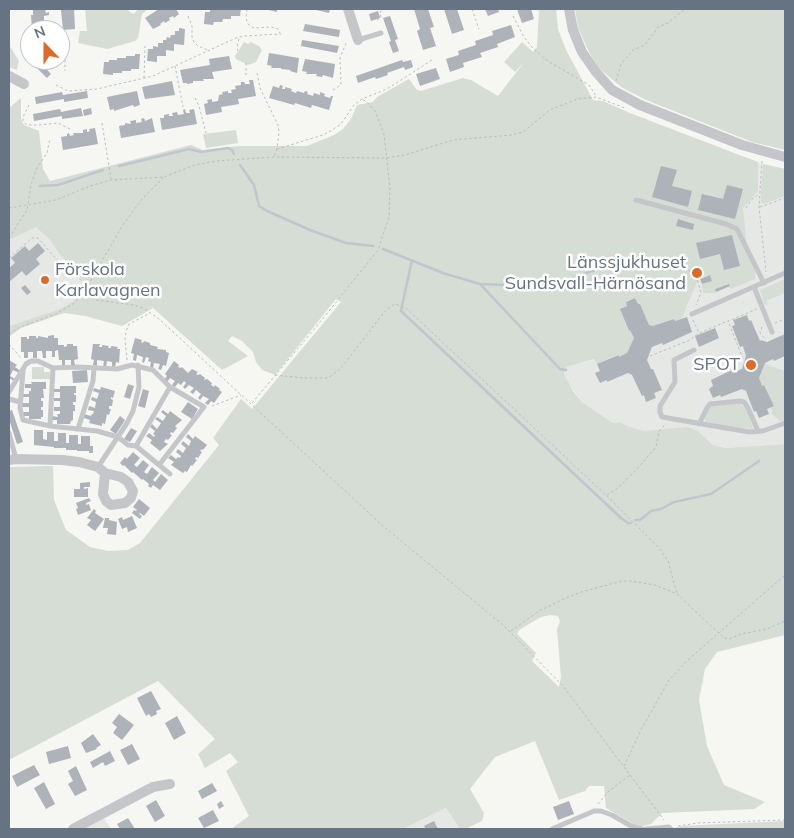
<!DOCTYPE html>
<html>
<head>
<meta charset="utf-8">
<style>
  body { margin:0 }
  #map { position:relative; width:794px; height:838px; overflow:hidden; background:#f6f6f3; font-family:Mulish,sans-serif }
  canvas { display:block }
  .frame { position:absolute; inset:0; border:10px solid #667383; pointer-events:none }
  .north { position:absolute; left:20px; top:20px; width:50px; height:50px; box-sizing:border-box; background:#fff; border:1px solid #c2c7cd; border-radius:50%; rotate:338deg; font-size:14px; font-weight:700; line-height:20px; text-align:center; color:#667383 }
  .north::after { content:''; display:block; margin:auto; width:18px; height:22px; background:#de6a2a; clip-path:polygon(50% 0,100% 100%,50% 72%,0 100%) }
</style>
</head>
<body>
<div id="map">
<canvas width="794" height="838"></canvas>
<div class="frame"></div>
<div class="north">N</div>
</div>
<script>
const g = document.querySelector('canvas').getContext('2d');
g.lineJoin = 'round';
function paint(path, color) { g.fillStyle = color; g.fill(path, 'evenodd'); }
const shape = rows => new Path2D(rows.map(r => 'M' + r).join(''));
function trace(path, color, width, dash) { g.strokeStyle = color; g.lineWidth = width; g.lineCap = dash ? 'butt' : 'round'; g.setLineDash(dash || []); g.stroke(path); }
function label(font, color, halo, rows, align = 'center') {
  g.font = font + ' Mulish,sans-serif'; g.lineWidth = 5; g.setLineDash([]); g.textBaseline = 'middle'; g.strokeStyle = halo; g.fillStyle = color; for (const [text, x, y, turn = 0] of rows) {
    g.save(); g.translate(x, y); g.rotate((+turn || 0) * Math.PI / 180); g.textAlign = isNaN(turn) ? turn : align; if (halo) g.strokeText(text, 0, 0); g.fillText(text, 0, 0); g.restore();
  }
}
paint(shape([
  [598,100,725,150,763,164,785,169,785,444,725,448,713,445,698,431,645,431,627,426,620,422,613,423,582,402,568,383,564,374,566,367,595,359],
  [36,226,50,240,60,255,86,284,81,293,72,302,60,309,9,326,9,240],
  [446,808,460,829,403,829],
  [103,817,111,829,81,829]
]), '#e6e8e6');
paint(shape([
  [85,9,127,9,131,13,134,14,138,9,148,9,142,14,138,38,135,41,107,49,78,43,80,31,87,31],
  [539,9,556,9,558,29,566,50,593,100,603,101,629,113,758,162,758,191,743,208,747,249,756,271,755,279,731,289,728,284,715,289,716,293,703,293,702,284,712,281,710,275,699,277,682,318,675,321,674,319,653,326,649,325,640,304,638,304,635,298,626,301,627,306,620,309,628,331,630,330,634,338,627,353,619,357,618,355,597,364,594,359,566,367,564,374,573,391,582,402,613,423,620,422,627,426,645,431,687,427,698,431,713,445,725,448,785,444,785,635,717,652,705,669,699,700,707,746,724,785,765,802,754,809,662,813,651,824,643,826,635,825,606,808,604,786,589,786,585,791,559,800,535,741,495,757,470,789,484,813,482,821,465,829,460,829,446,808,403,829,231,829,249,816,226,771,238,762,230,753,205,768,198,754,215,739,158,681,9,760,9,467,53,466,54,500,66,530,90,547,108,551,128,550,140,543,219,445,213,438,241,399,252,409,341,302,336,299,275,375,262,370,256,362,253,352,242,341,232,336,228,341,248,356,222,370,153,308,122,326,85,316,64,313,21,328,9,337,9,326,60,309,72,302,81,293,86,284,60,255,50,240,36,227,9,240,9,108,21,98,21,119,24,125,39,131,43,169,50,181,191,145,203,150,239,146,307,146,334,135,343,129,351,119,357,105,373,102,377,97,409,79,416,89,421,91,463,78,471,80,498,96,525,61,515,72,504,62,522,42,533,52,537,47],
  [550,615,558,616,560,621,557,629,561,677,559,687,532,661,536,653,517,634,519,630,541,617],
  [575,9,785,9,785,150,752,142,646,100,621,87,600,69,590,54,578,28],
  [9,42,9,45,19,61,17,70,9,67],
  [244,42,248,44,251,42,259,46,262,50,256,62,248,65,236,59,235,56],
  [236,130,238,143,206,148,203,134],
  [763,164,785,169,785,196,763,204,761,202,761,192],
  [785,279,785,293,766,301,768,306,765,305,760,290],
  [765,363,770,366,785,371,785,420,780,421,772,414,771,407,774,406,764,385,762,386,759,378],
  [32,367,44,367,44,372,50,372,50,379,32,379],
  [740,403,747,411,753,429,735,428,707,423,704,419,710,407,715,404],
  [785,821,785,829,677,829,675,828,681,826]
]), '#d6ddd4');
trace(shape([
  [240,165,254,185,259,206,267,211,310,230,346,243,373,246],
  [119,166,189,149,201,152,228,148,232,150,234,154],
  [40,186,58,185,103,170],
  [383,249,443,273,480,284,506,285,533,283,543,285,561,282,598,269,643,256],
  [412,260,401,311,621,518,628,523,631,523],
  [480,284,560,369,566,370],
  [635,520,640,520,651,511,661,509,674,502,711,494,759,461]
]), '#bfc7ce', 2.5);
paint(shape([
  [33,9,45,9,46,13,49,12,49,15,44,16,44,21,47,20,47,24,44,24,45,30,32,30,31,15,33,15],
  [65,9,74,9,75,29,63,30,61,10],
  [159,9,176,9,179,14,174,18,173,16,169,18,170,20,165,23,164,21,160,24,161,25,153,29,145,18],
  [214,9,241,9,240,16,231,16,231,19,223,19,222,22,214,22,213,25,204,24,205,12,210,12,210,10,214,10],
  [264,9,277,9,277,12],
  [312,9,330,9,329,13],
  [414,9,428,9,434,27,430,28,436,46,423,50,417,31,420,29],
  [444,9,457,9,464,30,452,34],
  [485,9,498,9,499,12,488,16],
  [517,9,531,9,534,19,522,23],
  [378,11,380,18,371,21,369,14],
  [390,16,398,39,395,40,399,51,393,53,389,42,391,41,383,18],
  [305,24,340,30,339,37,303,31],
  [511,25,515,37,497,44,498,47,480,53,482,57,463,63,464,67,450,72,446,59,459,55,458,51,476,45,475,41,493,35,492,31],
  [179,28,185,29,184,45,174,44,174,51,166,50,166,56,157,56,157,62,147,61,148,49,153,49,153,46,158,47,158,43,163,43,163,40,166,40,167,37,170,38,171,35,175,35,175,31,179,31],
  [302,40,339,46,337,53,301,46],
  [269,53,299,58,297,73,290,71,291,70,281,69,281,68,271,68,272,66,267,65],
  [135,54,140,54,139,69,131,69,131,71,122,71,122,73,113,73,113,75,103,74,104,62,109,62,109,60,117,60,117,58,126,58,126,56,135,56],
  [229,56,232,69,212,72,214,79,203,79,204,81,193,81,193,83,187,84,187,83,183,83,180,70,210,65,209,59],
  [305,59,335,64,333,78,323,75,322,77,316,76,317,74,306,74,307,72,302,71],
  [33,60,38,60,51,74,47,78,34,65,36,63],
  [402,60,403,62,411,60,413,67,405,70,404,67,387,73,388,75,376,79,375,77,358,83,356,76],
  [436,68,440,79,420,86,416,74],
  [249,80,253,80,256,96,238,99,239,104,221,107,222,112,206,115,204,104,208,103,207,100,212,99,212,102,218,101,219,95,223,94,222,92,228,91,228,93,232,93,231,90,236,89,235,86,241,85,241,82,244,82,245,84,250,84],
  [172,81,175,95,145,99,142,87],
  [280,85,283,86,282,89,285,89,285,87,292,89,291,91,296,93,297,91,304,93,305,91,308,92,307,94,313,96,314,93,320,95,320,92,325,94,324,96,330,98,331,96,333,96,329,110,312,105,311,108,295,103,294,105,269,98,273,86,279,88],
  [87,91,88,98,64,102,64,99,36,104,35,97,62,92,63,95],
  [137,91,140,105,134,107,133,105,114,111,114,109,110,110,107,97],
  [81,108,83,116,62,119,62,116,34,121,33,114,60,109,61,112],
  [91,108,92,114,84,116,83,110],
  [185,109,186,113,190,113,189,110,194,109,197,124,162,130,160,118,164,118,164,115,169,114,169,116,173,116,172,113,177,112,178,115,184,114,183,110],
  [144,118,145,121,152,118,155,132,121,138,119,126,125,125,125,123,131,124,130,121,136,120,136,123,142,122,141,119],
  [95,128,98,144,63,150,61,137,67,136,67,134,69,133,70,136,74,135,73,133,83,133,83,130,87,129,87,132,90,131,89,129],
  [661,166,677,170,672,186,692,191,688,207,652,197],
  [727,185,743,189,735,219,698,210,702,194,723,199],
  [678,219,694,224,693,230,676,226],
  [732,235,740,266,724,270,720,254,700,259,696,243],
  [38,243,45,251,36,259,40,264,26,276,22,271,9,282,9,268,15,263,11,258,25,246,29,251],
  [710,275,712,281,702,284,700,279],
  [729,284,730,286,716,292,715,289],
  [25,285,31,292,27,295,21,288],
  [635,298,638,304,640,304,649,325,653,326,674,319,675,321,687,317,692,332,663,345,662,343,652,347,647,360,651,369,653,369,662,390,654,393,656,398,646,402,644,395,642,396,632,375,628,373,607,382,607,380,600,383,595,373,600,371,597,364,619,355,619,357,627,353,634,338,630,330,629,331,620,309,627,306,626,302],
  [747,315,749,321,751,320,760,341,761,340,767,342,785,334,785,356,774,361,773,359,765,363,759,378,762,386,764,385,774,406,767,409,769,414,759,418,756,411,754,412,746,391,742,389,721,397,720,395,713,398,709,389,713,386,711,380,732,370,733,372,742,369,746,356,743,346,740,347,732,326,735,325,733,320],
  [715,328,719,338,699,347,695,336],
  [54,335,54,338,58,338,58,345,64,345,64,347,67,346,67,344,73,344,73,346,77,346,78,359,74,360,75,365,71,366,71,360,65,360,65,366,62,366,62,360,59,360,58,350,55,351,55,357,52,357,52,351,46,351,46,358,43,358,42,351,37,351,37,358,33,358,33,352,28,352,28,358,24,358,24,352,21,352,21,337,27,337,27,339,29,339,29,336,36,336,36,338,38,338,38,336,48,338,48,336],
  [135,338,142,340,141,342,143,343,144,341,150,343,150,345,158,347,157,349,166,350,166,352,169,353,166,366,163,365,161,370,158,369,160,364,154,363,153,368,150,367,151,362,148,361,149,358,146,357,144,363,142,362,143,357,137,355,136,361,133,360,134,354,131,353],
  [93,344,100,344,99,347,102,347,102,345,109,346,108,348,111,348,111,346,118,347,117,349,120,349,119,363,116,362,115,368,112,367,112,362,107,361,106,367,103,367,104,361,97,360,97,366,93,365,94,360,91,359],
  [9,360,17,365,15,367,21,371,19,373,13,370,10,376,15,379,14,381,9,378],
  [174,361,179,365,178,367,181,368,182,367,188,373,192,369,198,372,196,374,198,375,200,374,205,378,204,380,207,379,212,383,211,385,214,387,215,385,220,389,219,390,222,392,214,403,211,401,208,405,205,403,209,399,203,396,200,400,198,398,201,394,196,390,193,394,190,392,194,388,189,385,185,389,183,387,186,383,184,381,181,385,178,383,175,387,172,385,175,381,170,378,167,382,164,380,167,376,165,374],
  [87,370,88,382,73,383,72,371],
  [31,382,46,382,46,389,43,389,44,398,41,398,41,401,43,401,43,407,41,407,41,410,43,410,43,417,41,417,41,419,29,419,29,416,22,416,22,412,29,412,29,407,22,407,22,403,29,403,29,397,23,397,23,394,29,394,29,391,31,391,31,388,25,388,25,384,32,384],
  [128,384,134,386,130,399,124,397],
  [60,386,76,386,76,393,74,393,74,395,76,395,76,402,73,402,73,405,75,405,75,411,73,411,73,420,71,421,70,424,57,424,57,420,51,420,52,416,58,417,57,414,60,414,60,411,54,411,54,407,60,407,60,401,54,401,54,398,60,398,60,392,54,392,54,389,60,389],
  [101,387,115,391,113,398,111,397,111,399,113,400,112,406,109,406,109,409,111,409,109,415,107,414,105,424,102,423,102,426,89,423,90,420,84,418,84,414,91,416,92,414,93,414,94,411,88,410,89,406,95,408,96,402,91,400,92,397,97,399,99,393,93,391,94,388,100,390],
  [143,389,149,391,145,408,138,406],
  [188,402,198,409,192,419,181,412],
  [12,410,23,442,17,444,9,419,9,411],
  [163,410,168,414,170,411,182,420,175,426,177,428,173,433,171,432,170,434,172,435,168,440,166,439,164,442,168,444,160,451,150,443,152,440,146,436,149,433,154,437,155,435,153,434,155,431,150,427,152,424,157,429,161,423,155,419,157,417,163,421,166,416,161,412],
  [120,416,125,420,116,434,110,430],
  [131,428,137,431,130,442,124,439],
  [34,430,43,430,43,439,47,440,47,432,54,432,54,441,58,441,58,433,66,433,66,443,69,443,69,435,78,435,78,444,81,444,81,436,90,436,90,446,93,446,93,453,89,453,89,451,77,451,77,450,66,450,66,448,54,448,54,447,34,445],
  [188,434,193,439,195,436,207,445,203,450,202,449,200,451,202,452,198,458,196,457,195,459,197,460,192,466,191,465,187,472,185,471,183,473,171,465,174,462,168,458,171,455,176,459,178,457,180,458,181,456,176,452,178,449,183,453,186,448,181,444,183,441,189,446,191,441,186,437],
  [133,452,140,458,134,465,137,467,143,460,149,465,144,472,147,474,152,467,159,473,153,480,155,482,161,474,168,480,160,490,153,485,151,488,148,486,149,484,143,479,142,480,133,472,132,473,124,465,123,466,120,463,125,457,127,459],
  [90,482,90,487,84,487,84,489,88,488,88,497,74,497,74,489,80,489,80,483],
  [89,498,91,501,86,503,86,505,89,504,91,510,78,515,76,509,78,508,76,503],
  [139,499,150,508,144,516,140,513,139,514,142,516,140,519,132,513,134,510,136,511,137,510,133,507],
  [94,509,96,511,95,513,104,519,95,531,87,525,91,520,87,518],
  [132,516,137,528,128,532,127,527,122,529,118,519,122,517,123,520],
  [105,518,109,518,109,520,117,522,116,535,107,534,108,528,103,528],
  [151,691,161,709,156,711,157,714,151,717,149,714,146,716,137,698],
  [119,714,134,725,122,740,113,733,117,727,112,723],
  [177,716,186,733,174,740,165,723],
  [93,734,101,745,96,748,97,749,86,753,81,743],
  [132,744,140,759,128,765,120,750],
  [68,746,71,758,49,764,46,752],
  [110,751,115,761,105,766,103,762,93,768,90,762],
  [34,765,40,775,17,787,12,776],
  [76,766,87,790,75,796,68,784,73,781,68,771],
  [44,782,55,804,46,809,34,788],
  [212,783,217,791,202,799,198,791],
  [156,800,165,816,155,822,146,806],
  [221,801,224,806,219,809,217,804],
  [569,801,574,814,558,820,553,807],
  [213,810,219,821,204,828,198,818],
  [128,818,135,829,120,829,117,824],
  [434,821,438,829,426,829,424,826]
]), '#adb3b9');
trace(shape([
  [247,9,246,18,248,24,254,28,271,27,278,29,280,33],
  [472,9,479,29],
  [188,16,192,26,192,37,194,42,198,46,208,50],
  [513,16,524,37,532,47,546,60,589,85,596,96],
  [377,20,381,18,380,12,384,9],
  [60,46,65,55,65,71],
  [238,51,237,48,239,38],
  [246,63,246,75],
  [175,66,183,107],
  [257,73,260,88,278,125,279,132,277,149,274,157],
  [144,78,145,46],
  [616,81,621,64,633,50,645,45,658,27,668,23,685,9],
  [56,85,68,91,97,89,153,76,236,38,244,36,281,34],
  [333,90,341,85,340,58,347,41],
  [195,98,199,106,206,133],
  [29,105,23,117,23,121,27,125,39,125,58,123,70,129],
  [102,123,111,179],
  [277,149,323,135,332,130,341,124,354,105,362,99,387,89,432,60],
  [762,161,759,207,766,272],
  [760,207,785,198],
  [9,208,56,200,90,186,111,180,164,177,195,165,216,161,274,157,386,158,405,155,453,140,512,135,523,132,550,110,577,99,596,97,625,108],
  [746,208,751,200,759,194],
  [9,238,27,210,31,184,37,168,47,153,50,138],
  [9,258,32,238,38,238,64,268,88,285],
  [688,270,696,275,701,293,696,305],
  [82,295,96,300,134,305,143,308,158,318,383,526,503,625,563,686,664,820],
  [693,320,699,333,728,321],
  [775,323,785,319],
  [762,327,760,333,766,340],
  [9,334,20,327,56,314,73,304,82,295,123,225,142,199,164,177],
  [9,344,21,358],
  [650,356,690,340,699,333],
  [743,359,728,321,757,309],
  [127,360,125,339,126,332,129,324,150,313],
  [275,375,304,378,326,378,331,376,341,368,386,310,395,304,406,308,610,499,660,549,668,561,677,594],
  [252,403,325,316,378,250,389,217,390,188,384,134,375,111,368,103,362,99],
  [212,406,241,395],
  [607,495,618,488,637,469,656,447,659,431,666,424],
  [511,631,539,611,566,598,581,592,622,581,631,581,655,585,677,594,724,638,729,639,741,634,767,629,785,621],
  [624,766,642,728,669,680,688,660,785,575],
  [598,804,608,792,630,775],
  [678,826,698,823,785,820]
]), '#bbbdbf', 1, [2.5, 2.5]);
trace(shape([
  [358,40,381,33],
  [636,200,726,224,737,229,764,283],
  [754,287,772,332],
  [692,314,785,273],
  [694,350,674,360,675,382,660,406,660,412,662,417,749,432,763,431,785,423],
  [23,371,20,408,23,420,50,426,97,431,118,437,128,445,136,446,170,474],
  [9,392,26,364,31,361,38,361,53,368,78,367,117,369,132,365,153,370,170,387,204,407,159,465],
  [9,399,20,402],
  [699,424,707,408,710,404,740,401,744,402,748,408,758,431],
  [50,426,53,368],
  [78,429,93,381,94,368],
  [9,433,16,459],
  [136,446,170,387],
  [98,467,127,423,133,411,139,387,138,365],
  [552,829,594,811,601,811,612,815,631,826,642,829],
  [646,829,669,827,671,829]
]), '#c4c6ca', 5);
trace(shape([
  [348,9,358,40],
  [569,9,573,30,582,52,596,72,612,90,640,105,742,145,785,157],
  [9,76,24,84],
  [9,460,16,459,62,460,79,462,98,467,105,473,121,477,128,482,133,491,131,498,125,503,111,505,106,501,103,494,105,473],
  [73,829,153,787,170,784]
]), '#c4c6ca', 10);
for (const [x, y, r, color] of [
  [697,273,6,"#de6a2a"],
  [45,280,5,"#de6a2a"],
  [751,365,6,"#de6a2a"]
]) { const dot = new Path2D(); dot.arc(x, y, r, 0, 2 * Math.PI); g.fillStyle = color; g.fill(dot); trace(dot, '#fff', 2); }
label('18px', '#667383', '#fff', [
  ["Länssjukhuset",686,263],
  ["Sundsvall-Härnösand",686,284],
  ["Förskola",55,270,"left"],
  ["Karlavagnen",55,291,"left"],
  ["SPOT",740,365]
], 'right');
</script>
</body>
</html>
